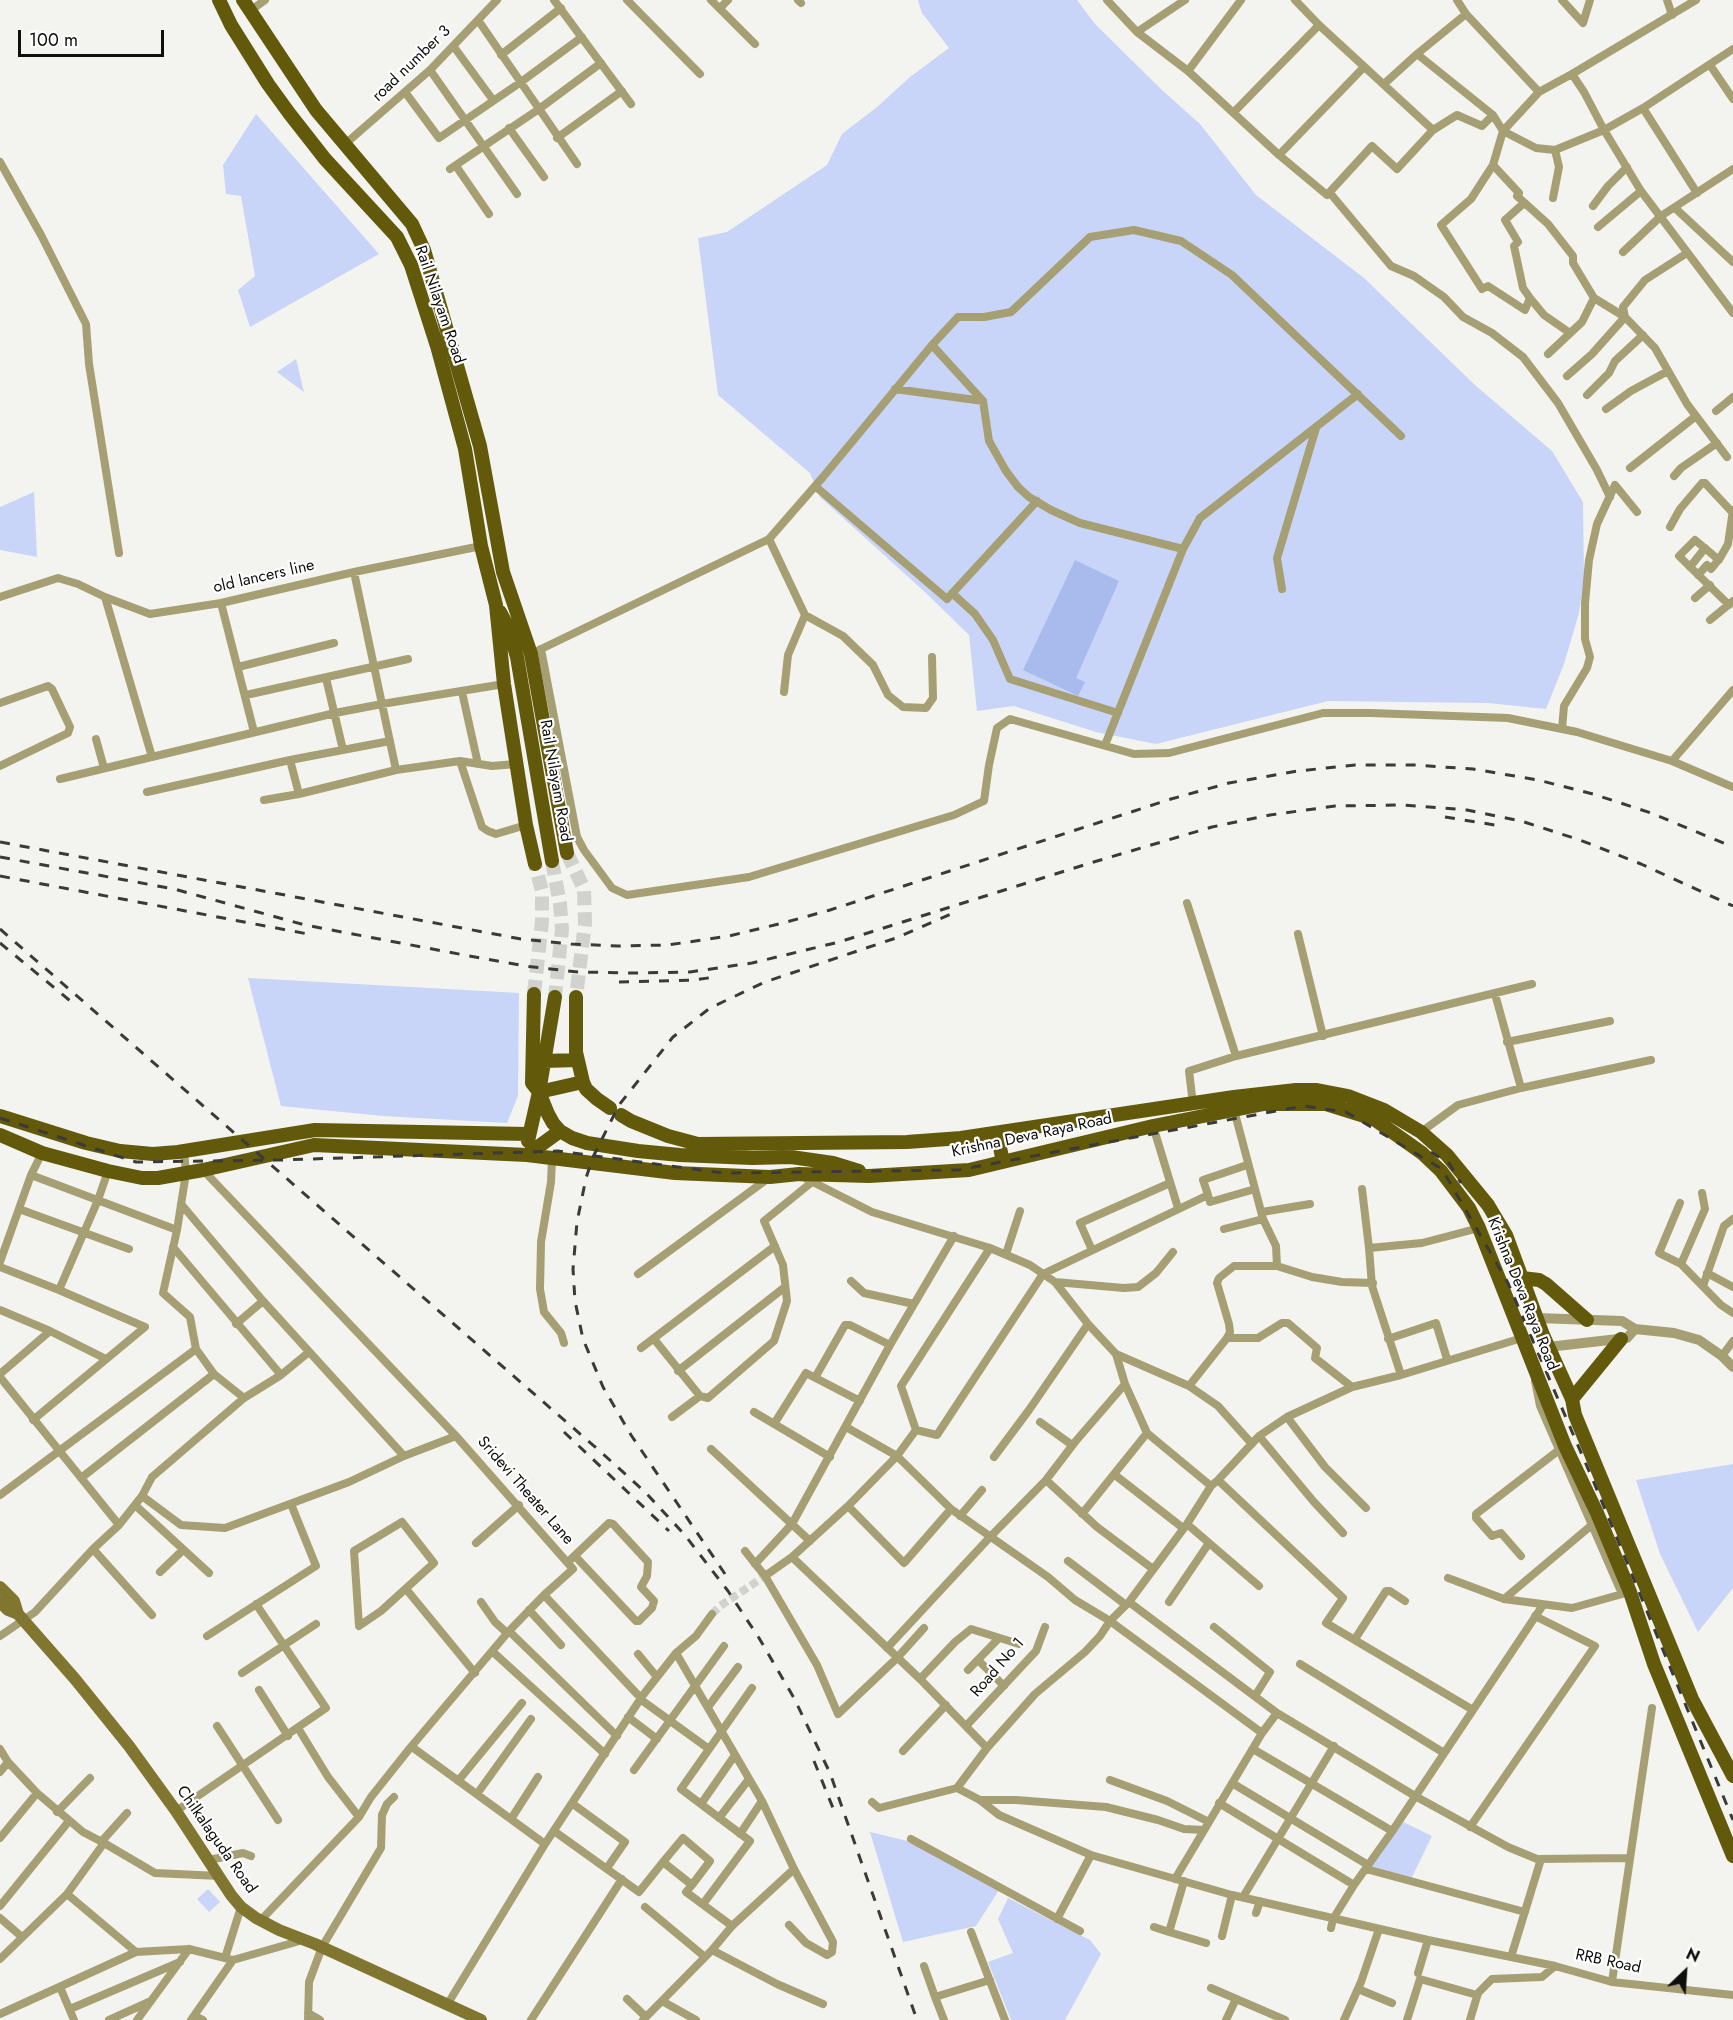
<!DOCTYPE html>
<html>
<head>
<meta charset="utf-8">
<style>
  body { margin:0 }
  #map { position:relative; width:1733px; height:2020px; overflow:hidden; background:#f3f3ef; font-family:Jost,sans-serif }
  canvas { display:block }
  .north { position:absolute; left:1655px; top:1942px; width:60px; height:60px; -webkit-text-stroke:4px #fff; paint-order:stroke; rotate:25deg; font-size:16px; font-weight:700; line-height:24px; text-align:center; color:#0f0e0d }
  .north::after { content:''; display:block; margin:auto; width:21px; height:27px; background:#0f0e0d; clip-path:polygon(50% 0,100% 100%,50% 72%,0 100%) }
  .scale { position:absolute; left:18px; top:30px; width:146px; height:27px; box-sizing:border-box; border:3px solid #0f0e0d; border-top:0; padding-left:8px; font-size:18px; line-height:21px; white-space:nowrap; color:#0f0e0d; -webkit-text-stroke:4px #fff; paint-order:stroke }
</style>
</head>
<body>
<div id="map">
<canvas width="1733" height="2020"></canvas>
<div class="north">N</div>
<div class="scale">100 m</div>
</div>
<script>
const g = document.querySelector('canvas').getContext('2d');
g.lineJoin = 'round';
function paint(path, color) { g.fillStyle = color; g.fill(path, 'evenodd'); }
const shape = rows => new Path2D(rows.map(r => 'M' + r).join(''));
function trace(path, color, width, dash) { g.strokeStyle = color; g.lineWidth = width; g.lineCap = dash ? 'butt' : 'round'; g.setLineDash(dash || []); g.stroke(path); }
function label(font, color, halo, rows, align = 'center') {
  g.font = font + ' Jost,sans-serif'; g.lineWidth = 4.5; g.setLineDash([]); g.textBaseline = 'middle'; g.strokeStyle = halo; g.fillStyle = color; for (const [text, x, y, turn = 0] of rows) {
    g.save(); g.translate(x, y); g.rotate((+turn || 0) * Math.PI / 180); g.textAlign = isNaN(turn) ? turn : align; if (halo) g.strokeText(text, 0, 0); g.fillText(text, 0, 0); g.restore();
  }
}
paint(shape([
  [918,0,1077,0,1095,24,1162,90,1200,124,1256,195,1364,278,1476,386,1552,451,1583,502,1584,578,1579,613,1564,664,1546,709,1488,703,1328,701,1156,744,1096,732,1014,706,977,711,969,635,927,594,820,497,810,473,718,395,698,238,727,232,827,165,842,134,877,107,910,77,949,48,922,13],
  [256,114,379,254,250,327,238,290,255,276,241,196,226,194,223,165],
  [296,359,304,392,277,372],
  [34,492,37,557,0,550,0,507],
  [248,978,519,993,518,1096,507,1123,383,1116,281,1106],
  [1733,1464,1733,1588,1698,1632,1660,1554,1636,1480],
  [1399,1820,1432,1836,1411,1879,1366,1869],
  [870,1832,912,1842,999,1890,976,1926,903,1942],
  [208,1889,220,1902,209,1912,197,1899],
  [1008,1898,1090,1940,1101,1954,1065,2020,1011,2020,988,1962,1013,1953,998,1919]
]), '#c9d5f8');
paint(shape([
  [1075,560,1119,581,1076,678,1085,682,1078,696,1023,670]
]), '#a9baec');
trace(shape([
  [712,1614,720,1606,765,1576]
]), '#d1d1cd', 8, [8, 4]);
trace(shape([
  [567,853,584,889,585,923,576,997],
  [552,861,560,904,562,929,555,997],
  [534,994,542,921,542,891,535,864]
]), '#d1d1cd', 14, [14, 7]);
trace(shape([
  [554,0,631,104],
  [627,0,700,74],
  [711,0,755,44],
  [798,0,801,3],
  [1107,0,1137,32,1188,71,1279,155,1327,195,1372,146,1397,169,1433,130,1457,115,1482,126,1493,115],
  [1295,0,1319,25,1433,130],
  [1457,0,1466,14,1539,92,1572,74,1584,92,1604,130,1641,191,1733,313],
  [1562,0,1583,23,1590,0],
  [1667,0,1672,15],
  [720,8,728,0],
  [250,11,265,0],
  [478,20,577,164],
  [1137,32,1185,0],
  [454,47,493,100],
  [1417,54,1493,115,1503,131,1539,92],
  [501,55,561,8],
  [1710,65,1733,99],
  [430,70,517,194],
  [1188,71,1241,0],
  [1572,74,1696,0],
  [1384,84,1417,54,1466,14],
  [405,92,439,138,521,82,582,37],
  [1643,108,1697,193],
  [1234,112,1319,25],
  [509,128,544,177],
  [557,138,622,91],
  [344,145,430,70,497,0],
  [1279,155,1364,67],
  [0,162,41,235,86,324,89,364,119,553],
  [1493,165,1519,193,1517,196,1548,224,1573,256,1573,263,1594,298],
  [456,166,489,214],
  [450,169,539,109,601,63],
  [1330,193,1391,266,1414,276,1444,297,1463,317,1492,333,1523,357,1558,403,1597,470,1610,497],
  [1553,198,1559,167,1555,150],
  [1524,203,1505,220,1518,242,1514,246,1523,288,1530,298],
  [1593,206,1608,186,1627,167],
  [1675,208,1733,262],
  [1598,227,1641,191],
  [1623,252,1661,216,1733,169],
  [1570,333,1544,315,1530,298,1525,310,1488,286,1482,289,1441,225,1471,199,1493,165,1503,131,1536,148,1555,150,1604,130,1643,108,1733,49],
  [932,345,983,401],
  [1548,354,1582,322,1594,298,1625,317,1655,348,1687,404,1727,457],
  [1567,376,1592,354,1625,317,1623,307,1645,280,1687,253],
  [895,389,983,401,989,441,1006,471,1018,487,1029,497,1051,510,1080,523,1183,549],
  [1587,395,1609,373,1615,361,1643,335],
  [1606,409,1631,391,1668,371],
  [1716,411,1733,397],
  [1630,468,1696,416],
  [1674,476,1681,468,1717,443],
  [815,486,947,599,1037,501],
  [1670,527,1680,509,1702,483,1705,483,1733,513],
  [769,539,805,615,788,655,784,692],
  [1719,560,1695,540,1679,556,1729,605],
  [1690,567,1705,548],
  [354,572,396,770],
  [1698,575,1707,565,1711,569,1720,558,1728,544,1733,510],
  [1282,589,1277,558,1316,428],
  [952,593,975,614,993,640,1010,679,1118,713],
  [0,597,58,578,78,584,105,597,150,614,221,603,354,572,481,546],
  [105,597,152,757],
  [1695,598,1710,585],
  [221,603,254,732],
  [805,615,843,636,873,665,888,695,903,707,926,708,933,698,932,657],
  [1710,620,1733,601],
  [541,649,577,837,584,850,612,888,627,895,749,877,954,815,984,801,989,765,997,728,1010,719,1134,754,1169,753,1323,713,1371,713,1508,718,1577,732,1672,761,1733,787],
  [537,651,769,539,823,477,932,345,958,317,984,317,1011,312,1090,237,1134,230,1181,241,1232,275,1401,436],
  [238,667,334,643],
  [326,678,343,750],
  [462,692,478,764],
  [246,695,408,659],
  [0,703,48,686,52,689,70,727,68,733,0,766],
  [1562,729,1564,706,1587,668,1590,657,1585,639,1585,603,1589,560,1597,524,1615,485,1637,512],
  [96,739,104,768],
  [1105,745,1183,549,1200,518,1358,394],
  [460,761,482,827,488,831,496,834,526,825],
  [1672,761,1733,690],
  [60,779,335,713,382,704,504,684],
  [147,792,290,760],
  [299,794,290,760,390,741],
  [264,800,299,794,396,770,460,761,492,766,516,764],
  [1187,903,1236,1056],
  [1298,934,1323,1036],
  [1495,994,1521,1088],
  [1507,1042,1610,1021],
  [1193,1104,1189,1071,1236,1056,1532,984],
  [1234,1110,1263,1219,1276,1246,1277,1266,1312,1277,1342,1282,1373,1283],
  [1153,1126,1178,1208],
  [1421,1132,1458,1105,1521,1088,1651,1060],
  [184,1151,186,1173,177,1230,163,1293,190,1317,196,1349,214,1374,244,1398],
  [552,1159,551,1182,541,1242,540,1289,544,1312,561,1333,564,1343],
  [203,1170,456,1436,573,1569,544,1595,509,1631,410,1748,371,1797,359,1817,261,1920],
  [31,1175,177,1230],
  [803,1177,872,1212,990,1248,1030,1265,1055,1282,1088,1324,1116,1354,1125,1384,1147,1433,1211,1486],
  [1362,1189,1369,1248,1422,1243,1479,1228],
  [1208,1195,1203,1180,1247,1165],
  [1680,1203,1659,1253,1681,1264,1721,1305,1733,1313],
  [181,1204,263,1301,404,1456],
  [19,1209,129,1249],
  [1262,1212,1310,1204],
  [1224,1229,1263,1219],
  [173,1247,281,1375],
  [1369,1248,1372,1286,1401,1375],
  [1092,1250,1080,1223,1170,1183],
  [1006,1254,1020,1211],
  [0,1262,31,1175,42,1153],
  [1681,1264,1705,1209,1702,1193],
  [0,1267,59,1290,145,1327,33,1420],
  [1707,1273,1733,1287],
  [638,1274,770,1177],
  [851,1281,864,1293,914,1304],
  [1055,1282,1124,1288,1138,1287,1156,1273,1173,1252],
  [1703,1286,1724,1226,1733,1219],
  [59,1290,98,1200,108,1171],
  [0,1310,50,1331,106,1359],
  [236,1324,263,1301],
  [1227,1338,1258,1338,1282,1323,1288,1323,1317,1348,1315,1358,1352,1387],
  [654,1339,700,1396],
  [1388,1339,1436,1323,1447,1359],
  [641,1348,775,1246],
  [1116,1354,1189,1386,1218,1406,1252,1444],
  [1722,1356,1733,1341],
  [678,1371,785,1287],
  [0,1374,50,1331],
  [816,1376,845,1325,850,1325,890,1345],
  [0,1377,119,1525],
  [1535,1381,1540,1406,1622,1594],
  [1189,1386,1227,1338,1230,1332,1229,1324,1217,1283,1219,1278,1234,1266,1277,1266],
  [754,1412,830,1457],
  [672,1417,700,1396,708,1398,774,1341,787,1301,783,1265,764,1221,812,1182],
  [1287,1417,1325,1467,1366,1508],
  [1040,1422,1072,1445],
  [774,1424,806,1373,860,1401],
  [846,1427,897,1456,951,1509,1048,1577,1075,1600,1110,1621,1262,1733],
  [916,1430,937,1435,1043,1274,1208,1195,1210,1202,1255,1189],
  [1259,1436,1314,1502,1343,1533],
  [711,1449,810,1541],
  [994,1457,1029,1410,1088,1324],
  [1115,1475,1183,1528],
  [81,1478,214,1374],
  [1046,1480,1097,1527,1153,1569],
  [1218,1480,1343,1598,1326,1623,1473,1710],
  [0,1495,196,1349],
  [142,1496,181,1525,225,1528,349,1482,404,1456,456,1436],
  [135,1505,209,1573],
  [848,1506,904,1563,951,1509],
  [1082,1514,1147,1433],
  [960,1516,982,1490],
  [402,1522,434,1563,381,1611,359,1626,354,1551,402,1522],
  [1187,1524,1259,1586],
  [476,1543,519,1505],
  [93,1549,152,1615],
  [745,1551,765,1576,817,1665,838,1714,897,1658,924,1628],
  [1521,1556,1501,1533,1492,1536,1476,1518,1476,1514,1559,1450],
  [792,1557,920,1679,987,1748],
  [1068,1561,1126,1605],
  [568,1562,609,1523,613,1524,648,1562,647,1576,641,1587,654,1601,652,1608,639,1621,636,1621,575,1556],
  [755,1564,792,1524,890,1345,954,1236],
  [160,1572,183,1550],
  [765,1576,792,1557,848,1506,897,1456,916,1430,901,1386,990,1248],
  [1448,1578,1504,1599,1572,1608,1626,1593],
  [406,1589,475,1673],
  [544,1595,637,1694],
  [1504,1599,1593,1524],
  [481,1602,495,1622,507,1633],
  [1129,1602,1277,1713,1415,1796,1508,1847,1537,1859,1630,1858],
  [1169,1602,1209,1543],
  [529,1610,561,1645],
  [1214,1627,1270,1672,1255,1696],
  [509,1631,617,1736],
  [0,1636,35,1612,93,1549,119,1525,142,1496,152,1477,244,1398,281,1375,309,1352],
  [207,1636,316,1566,291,1504],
  [1355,1639,1386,1591,1390,1591,1405,1601],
  [887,1648,990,1537,1046,1480,1075,1442,1125,1384],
  [493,1652,605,1754],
  [676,1653,762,1801,794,1869,833,1942,832,1952,827,1955,806,1943,789,1925],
  [638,1654,657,1677],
  [978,1660,1004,1686],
  [1300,1664,1444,1753],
  [968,1670,999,1638],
  [242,1673,316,1624],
  [920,1679,955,1642,971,1629,1019,1644],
  [259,1690,288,1736],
  [640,1699,709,1749],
  [708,1707,738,1667],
  [628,1717,657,1739],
  [967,1725,1036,1651,1045,1627],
  [217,1726,278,1820],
  [298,1728,328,1777,359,1817],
  [412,1747,545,1844],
  [0,1749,8,1762,37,1793,83,1832,104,1843,155,1873,219,1876],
  [1253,1749,1392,1831],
  [903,1751,946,1705],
  [634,1770,724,1646],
  [0,1772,8,1762],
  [1110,1780,1167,1801,1209,1822],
  [458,1781,522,1703],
  [1232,1783,1368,1865],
  [957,1788,980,1800,999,1815,1091,1855,1232,1895,1428,1940,1555,1966,1612,1982,1733,1995],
  [477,1794,531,1719],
  [980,1800,1016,1800,1106,1807,1158,1820,1184,1829,1204,1830],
  [872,1802,879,1808,957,1788,987,1748,1035,1694,1085,1652,1100,1636,1110,1621,1129,1602,1187,1524,1211,1486,1218,1480,1259,1436,1287,1417,1352,1387,1401,1375,1522,1338],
  [1219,1803,1354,1885],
  [573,1804,625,1842,607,1868],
  [701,1804,735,1755],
  [176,1811,326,1708,256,1604],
  [57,1812,90,1778],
  [719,1818,749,1779],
  [511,1819,538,1777],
  [1470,1827,1595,1646,1535,1616],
  [554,1831,639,1892,663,1862,692,1885,686,1892,732,1926],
  [740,1834,762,1801],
  [0,1838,37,1793],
  [911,1839,1080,1931],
  [102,1841,127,1813],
  [209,1860,243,1853,251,1856],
  [663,1862,683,1838,710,1861,692,1885],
  [1366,1869,1525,1912],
  [1175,1879,1262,1733,1277,1713],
  [1184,1881,1169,1932,1206,1943],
  [67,1894,136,1952],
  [1243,1897,1334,1746],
  [703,1904,750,1841,681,1789,752,1688],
  [0,1906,69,1821],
  [645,1907,705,1957],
  [1256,1913,1260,1901],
  [0,1918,22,1937],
  [1057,1919,1091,1855],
  [1154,1927,1169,1932],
  [1331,1928,1333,1919,1354,1885,1391,1833,1543,1605],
  [971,1932,1005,2020],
  [1222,1936,1232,1895],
  [712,1950,777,1984,823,2004],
  [1511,1957,1541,1859],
  [225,1958,241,1907],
  [0,1959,67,1894,104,1843],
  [924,1966,935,1997,990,1980],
  [1418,1973,1428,1940],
  [1612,1982,1652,1708],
  [60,1987,74,2020],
  [1211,1988,1285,2020],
  [1358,1989,1392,2003],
  [935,1997,944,2020],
  [627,1999,646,2017],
  [662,2001,696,2020],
  [447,2005,545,1844,643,1695,676,1653,696,1636,712,1614],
  [70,2009,180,1962],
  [308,2013,320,2020],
  [0,2014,136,1952,189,1949,233,1960,303,1940],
  [195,2016,203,2020],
  [109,2020,151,2001],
  [137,2020,189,1949],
  [191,2020,233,1960],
  [308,2020,309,1982,322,1947,381,1848,382,1815,387,1804,394,1797],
  [531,2020,622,1879],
  [643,2020,712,1950,732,1926,794,1869],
  [1226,2020,1236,1999],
  [1344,2020,1361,1982,1379,1929],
  [1407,2020,1420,1979,1477,1995],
  [1470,2020,1478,1993,1492,1979,1542,1977,1555,1966]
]), '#a59f73', 8);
trace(shape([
  [1537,1318,1622,1321,1635,1329,1674,1333,1699,1340,1722,1356,1733,1367],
  [1548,1347,1627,1338,1635,1329]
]), '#a59f73', 10);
trace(shape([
  [0,1587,14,1601,18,1614,75,1679,129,1746,176,1811,231,1895,241,1907,256,1918,279,1930,315,1944,481,2020],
  [0,1602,8,1610,18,1614]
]), '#807630', 12);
trace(shape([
  [219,0,231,25,268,84,289,113,325,159,397,237,411,265,437,346,465,449,481,546,496,605,504,684,526,825,535,864],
  [243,0,316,110,412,224,424,250,480,446,503,572,531,654,567,853],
  [500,612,508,627,517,657,552,861],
  [534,994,532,1083,539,1092,548,1114,553,1123,560,1131,572,1138,587,1143,638,1151,680,1155,752,1158,791,1157,833,1163,859,1171],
  [576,997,576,1052,583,1082,586,1089,597,1099,610,1108],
  [544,1061,578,1060],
  [539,1092,583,1082],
  [621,1115,631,1121,668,1136,698,1144,907,1142,961,1138,1234,1097,1296,1090,1317,1090,1348,1096,1384,1110,1421,1132,1447,1155,1488,1205,1506,1235,1543,1335,1572,1399,1575,1415,1692,1699,1733,1776],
  [0,1116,86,1143,120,1151,153,1154,178,1152,315,1130,528,1134],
  [997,1133,1003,1162],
  [0,1135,42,1153,108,1171,142,1178,158,1178,203,1170,314,1145,527,1155,675,1173,770,1177,799,1174,869,1176,969,1170,1153,1126,1264,1104,1326,1104,1374,1119,1422,1153,1441,1171,1469,1208,1479,1228,1565,1446,1597,1513,1630,1592,1654,1664,1733,1856],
  [528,1141,539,1092,555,997],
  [527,1155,560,1131],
  [1522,1278,1539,1280,1546,1284,1587,1320],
  [1572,1399,1621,1339]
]), '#63590b', 14);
trace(shape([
  [1445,817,1501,826],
  [0,842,521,939,571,944,618,946,668,945,729,936,783,923,830,910,1171,799,1229,783,1298,771,1355,765,1414,765,1473,769,1538,780,1593,794,1651,813,1733,847],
  [0,857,174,889,305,925,464,955,525,966,578,972,634,973,690,972,752,963,839,942,1087,864,1212,827,1270,815,1335,806,1404,805,1467,810,1521,821,1580,840,1641,864,1733,906],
  [0,876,308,934],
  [0,929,602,1453,645,1492,684,1534,728,1591,759,1638,794,1698,830,1773,917,2020],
  [0,943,74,1004],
  [619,982,694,980,715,977],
  [0,1118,136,1162,280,1160,558,1151,723,1173,958,1170,1303,1106,1346,1112,1442,1169,1508,1283,1595,1485,1733,1820],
  [1431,1152,1449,1163,1461,1183],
  [564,1432,669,1531],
  [725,1574,631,1435,603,1387,583,1339,575,1301,573,1269,577,1222,586,1178,593,1157,619,1105,673,1037,710,1008,765,982,896,938,951,914],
  [814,1761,833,1808]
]), '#3b3a39', 3, [10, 10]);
label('16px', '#0f0e0d', '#fff', [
  ["road number 3",412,64,-44],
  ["Rail Nilayam Road",439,305,71],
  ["old lancers line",264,577,-13],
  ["Rail Nilayam Road",555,781,80],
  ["Krishna Deva Raya Road",1032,1136,-12],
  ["Krishna Deva Raya Road",1522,1294,68],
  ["Sridevi Theater Lane",525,1491,49],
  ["Road No 1",998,1668,-49],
  ["Chilkalaguda Road",216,1840,55],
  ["RRB Road",1608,1962,12]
]);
</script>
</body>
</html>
